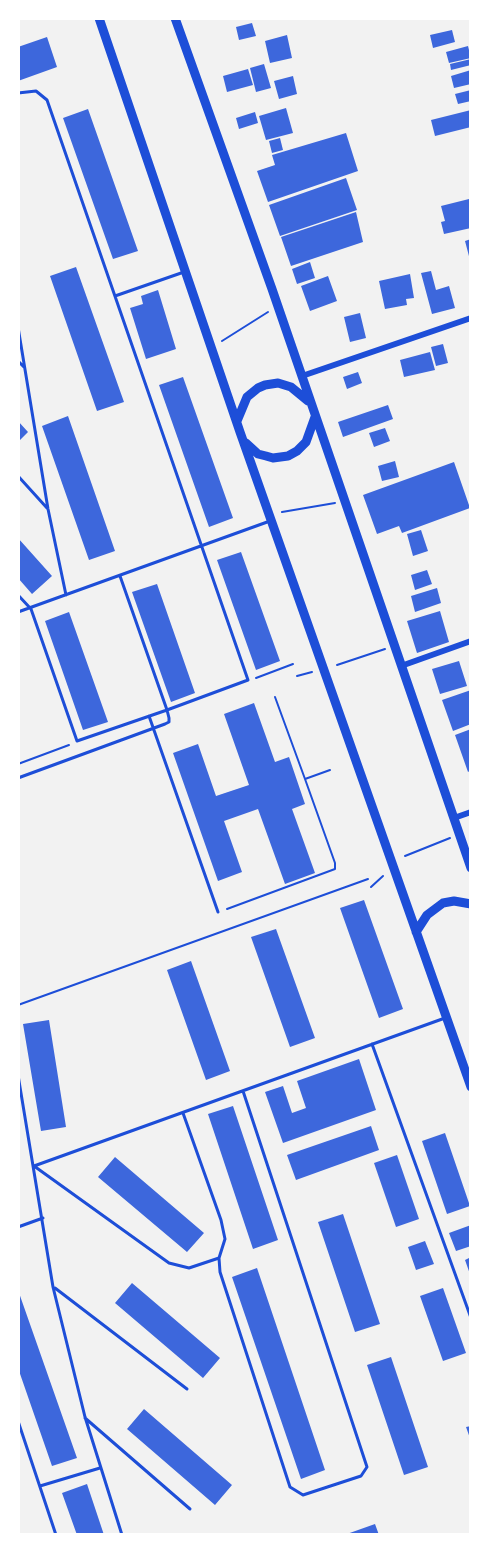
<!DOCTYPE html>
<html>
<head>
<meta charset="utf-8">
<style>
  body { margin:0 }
  #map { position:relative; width:489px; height:1553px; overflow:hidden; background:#f2f2f2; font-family:Overpass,sans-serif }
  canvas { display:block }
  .frame { position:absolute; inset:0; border:20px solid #fff; pointer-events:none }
</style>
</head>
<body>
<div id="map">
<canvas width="489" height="1553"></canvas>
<div class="frame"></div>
</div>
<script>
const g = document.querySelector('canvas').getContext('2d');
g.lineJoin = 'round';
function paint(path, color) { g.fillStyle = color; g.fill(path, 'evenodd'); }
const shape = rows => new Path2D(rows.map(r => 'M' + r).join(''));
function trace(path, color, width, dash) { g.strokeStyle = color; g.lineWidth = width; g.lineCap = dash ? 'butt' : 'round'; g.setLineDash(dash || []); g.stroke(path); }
paint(shape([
  [252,23,256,36,239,40,236,27],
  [452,30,455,42,433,48,430,35],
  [287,35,292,58,270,63,265,41],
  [47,37,57,67,18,81,18,47],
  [468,46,471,58,449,63,446,52],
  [471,59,471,65,451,70,450,64],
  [264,64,271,88,256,92,250,68],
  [248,69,253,85,227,92,223,76],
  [471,70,471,84,454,88,451,76],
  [293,76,297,94,279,99,274,81],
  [471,90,471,101,458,104,455,94],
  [286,108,293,133,266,140,259,116],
  [88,109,138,251,113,259,63,118],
  [471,110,471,127,435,136,431,120],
  [255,112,258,123,239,129,236,118],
  [346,133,358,171,268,202,257,171,275,165,272,155],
  [280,138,283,150,272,153,269,141],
  [346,178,357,210,280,236,269,205],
  [469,199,471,228,444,234,441,222,445,221,441,206],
  [356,212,363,242,291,266,281,237],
  [471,239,471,260,470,260,465,241],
  [310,262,315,278,297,284,292,269],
  [76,267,124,402,97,411,50,276],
  [431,271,436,290,449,286,455,308,432,314,421,273],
  [410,274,414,298,406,299,407,305,385,309,379,281],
  [328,276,337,301,310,311,301,286],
  [158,290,176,349,146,359,130,308,143,304,141,296],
  [360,313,366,338,350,342,344,317],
  [443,344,448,363,436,366,431,347],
  [430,352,435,370,404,377,400,360],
  [358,372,362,383,347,389,343,377],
  [183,377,233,518,209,527,159,385],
  [388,405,393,419,343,437,338,422],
  [68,416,115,551,89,560,42,426],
  [18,421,28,432,18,442],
  [385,428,390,441,374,447,369,433],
  [395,461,399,477,382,481,378,466],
  [454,462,470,508,402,533,399,526,377,534,363,495],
  [421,530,428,551,413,556,407,534],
  [18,538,52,576,32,594,18,578],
  [241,552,280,661,256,670,217,560],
  [427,570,432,584,415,590,411,575],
  [157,584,195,693,171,702,132,592],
  [437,588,441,603,415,612,411,596],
  [440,611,449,642,417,653,407,621],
  [69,612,108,722,83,730,45,621],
  [459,661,467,686,440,694,432,669],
  [471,690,471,724,453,731,442,700],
  [254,703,275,762,289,757,305,804,292,809,315,873,285,884,258,809,224,821,242,872,218,881,173,753,198,744,216,796,249,785,224,714],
  [471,729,471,770,468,772,455,735],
  [364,900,403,1009,379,1018,340,908],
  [276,929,315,1038,290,1047,251,937],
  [191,961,230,1071,206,1080,167,970],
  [49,1020,66,1127,41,1131,23,1024],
  [359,1059,376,1110,283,1143,265,1092,283,1086,292,1113,306,1108,297,1081],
  [233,1106,278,1240,253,1249,208,1114],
  [371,1126,379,1150,296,1180,287,1155],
  [445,1133,470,1206,447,1214,422,1141],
  [397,1155,419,1219,396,1227,374,1163],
  [115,1157,204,1233,187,1252,98,1177],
  [343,1214,380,1324,355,1332,318,1222],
  [471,1225,471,1246,456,1251,449,1233],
  [425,1241,434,1264,416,1270,408,1247],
  [471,1257,471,1277,465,1260],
  [257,1268,325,1470,301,1479,232,1277],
  [132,1283,220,1358,203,1378,115,1303],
  [443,1288,466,1353,443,1361,420,1296],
  [18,1290,77,1458,52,1466,18,1368],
  [391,1357,428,1467,404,1475,367,1365],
  [144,1409,232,1485,215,1505,127,1429],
  [471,1426,471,1441,466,1427],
  [87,1484,104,1535,77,1535,62,1493],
  [375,1524,379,1535,344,1535]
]), '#3d67dc');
trace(shape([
  [222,341,268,312],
  [282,512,335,503],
  [337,665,385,649],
  [297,676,312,672],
  [256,678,293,664],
  [275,697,305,779,330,770],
  [18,764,69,745],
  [405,856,450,838],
  [371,887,383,876],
  [227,909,335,869,335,863,305,779],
  [18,1005,368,879]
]), '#1d4ed8', 2);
trace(shape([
  [18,93,36,91,47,100,248,680,167,710,169,718,169,722,165,724,18,778],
  [115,296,184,272],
  [18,327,48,509,66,595],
  [18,361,24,367],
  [18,476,47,508],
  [18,595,31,609,77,741,167,710,120,576],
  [18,612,270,521],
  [149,716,218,912],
  [372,1044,471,1318],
  [18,1075,53,1287,85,1417,122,1535],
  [183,1113,221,1220,225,1239,219,1258,220,1272,290,1487,303,1495,361,1476,367,1467,243,1091],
  [34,1166,445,1018],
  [34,1166,169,1263,189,1268,219,1258],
  [18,1227,43,1218],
  [55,1288,187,1389],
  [85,1418,190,1509],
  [18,1421,56,1535],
  [40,1486,100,1468]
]), '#1d4ed8', 3);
trace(shape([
  [302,376,471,318],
  [401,666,471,641],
  [454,818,471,812]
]), '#1d4ed8', 6);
trace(shape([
  [99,18,240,432,471,1087],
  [175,18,272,289,471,868],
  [237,421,247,397,258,388,265,385,278,383,291,387,308,401],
  [246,443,258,454,266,456,273,458,288,456,297,451,306,442,315,417],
  [416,932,427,915,443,903,454,901,471,904]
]), '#1d4ed8', 9);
</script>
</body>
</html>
